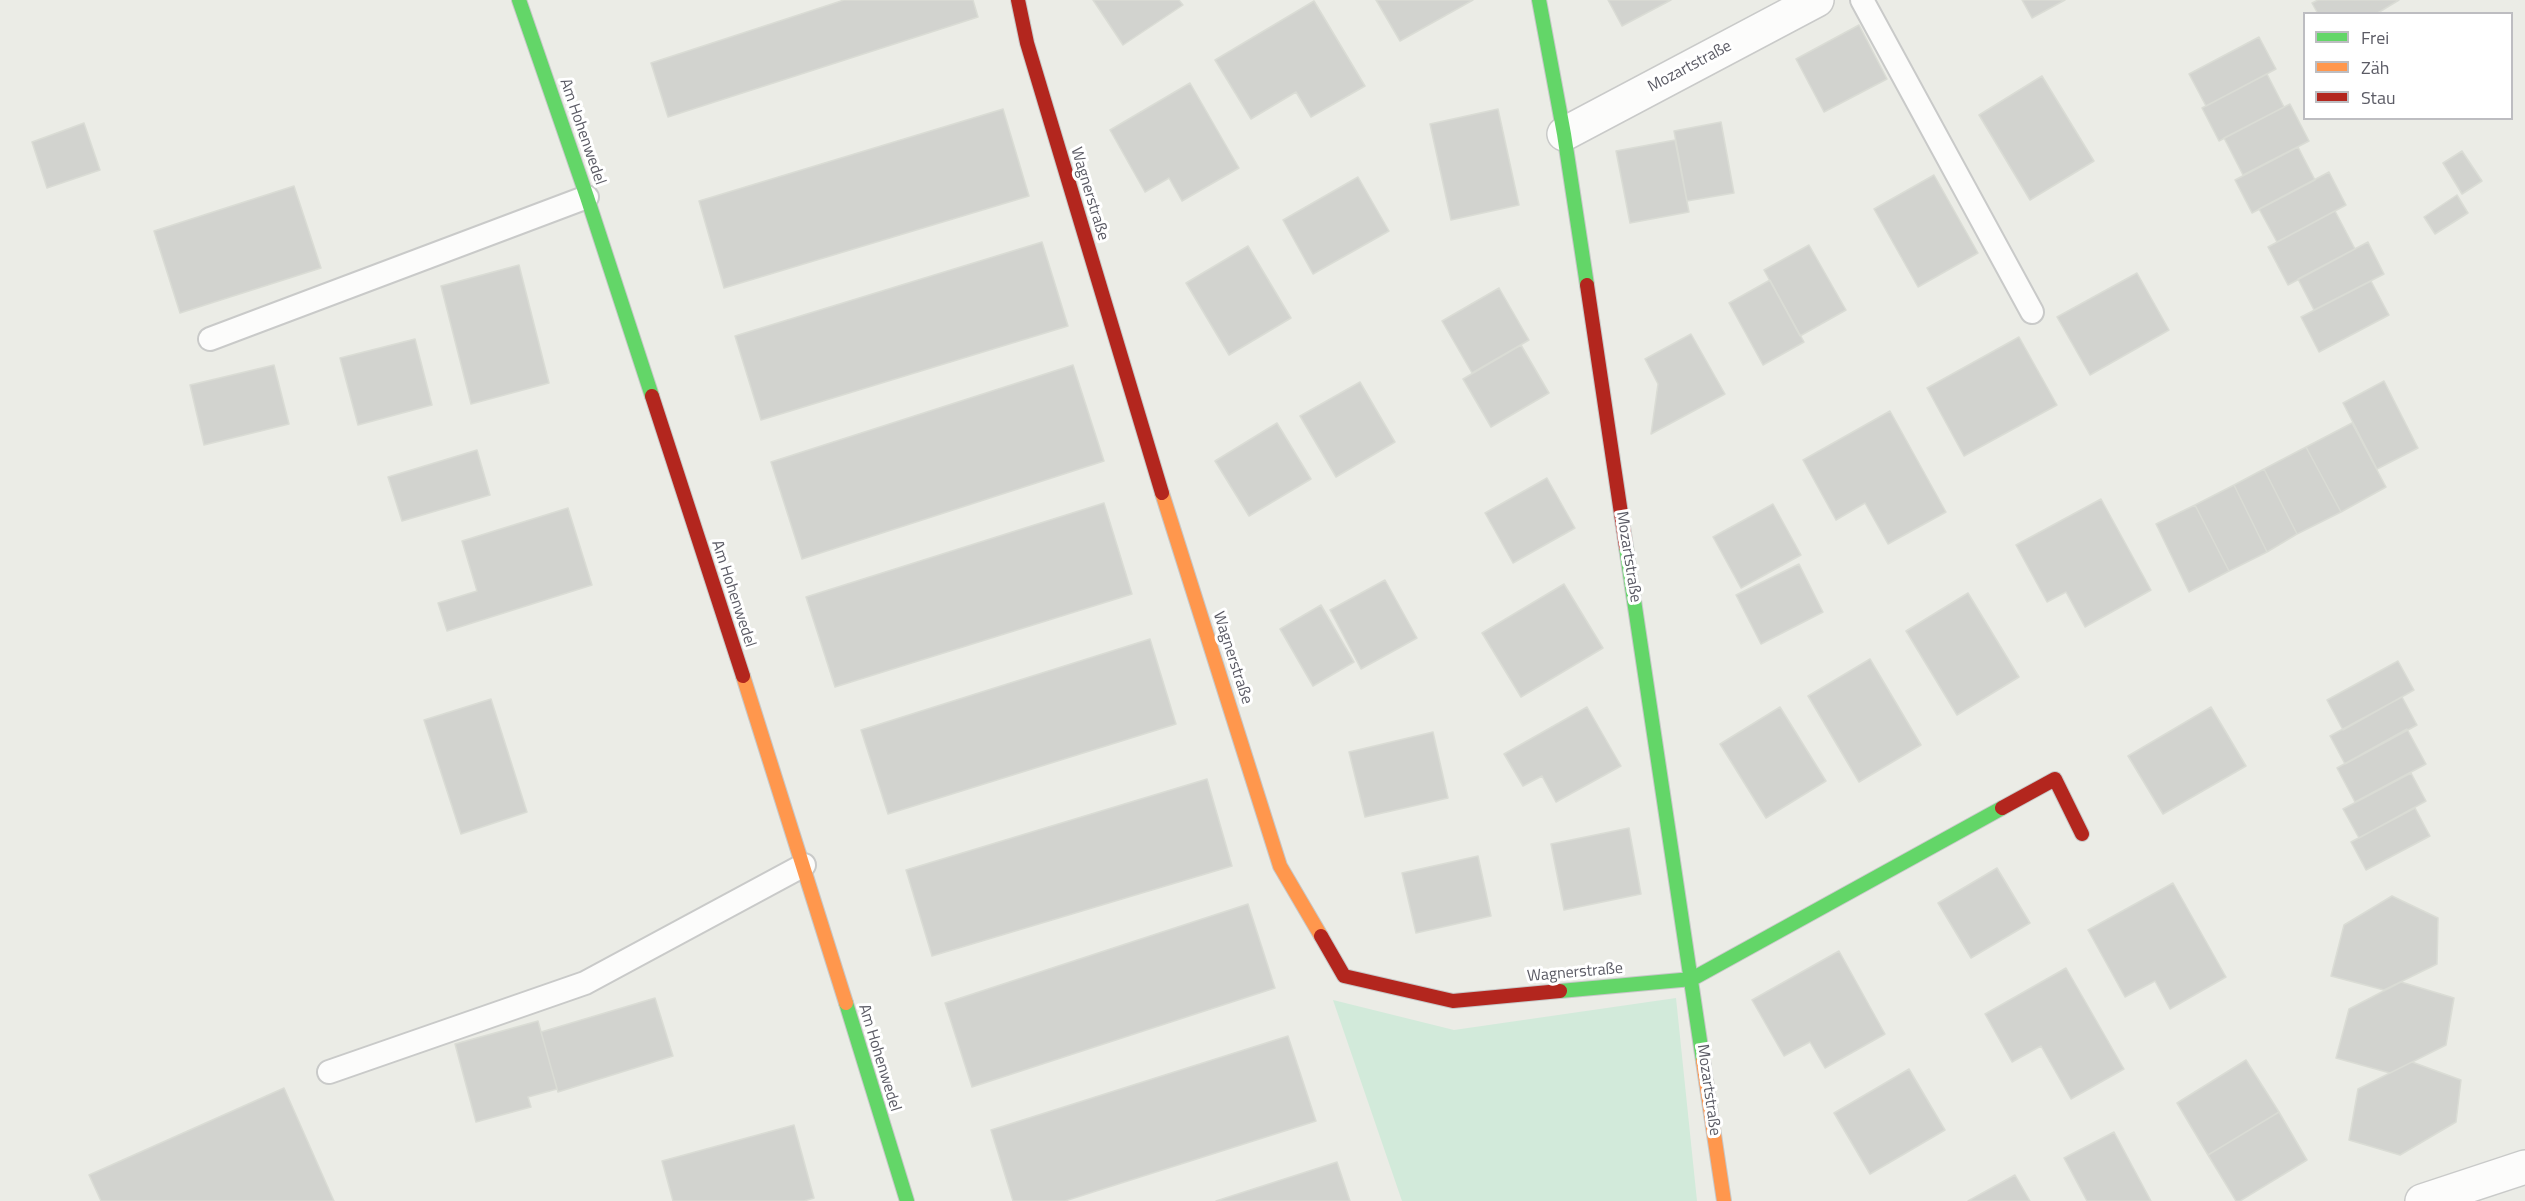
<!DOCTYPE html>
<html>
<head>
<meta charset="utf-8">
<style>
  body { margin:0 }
  #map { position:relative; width:2525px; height:1201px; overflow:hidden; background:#ebece6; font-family:"Titillium Web",sans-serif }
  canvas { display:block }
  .legend { position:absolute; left:2303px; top:12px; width:210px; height:108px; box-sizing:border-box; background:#fff; border:2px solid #bdbdc1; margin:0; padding:8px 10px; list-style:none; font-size:18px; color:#5b5b65 }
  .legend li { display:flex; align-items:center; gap:12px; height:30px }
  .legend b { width:30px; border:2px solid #bdbdc1 }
</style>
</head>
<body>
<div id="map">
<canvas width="2525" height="1201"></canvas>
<ul class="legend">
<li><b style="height:8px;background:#63d668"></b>Frei</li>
<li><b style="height:8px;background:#ff974d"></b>Zäh</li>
<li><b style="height:8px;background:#b3261e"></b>Stau</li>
</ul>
</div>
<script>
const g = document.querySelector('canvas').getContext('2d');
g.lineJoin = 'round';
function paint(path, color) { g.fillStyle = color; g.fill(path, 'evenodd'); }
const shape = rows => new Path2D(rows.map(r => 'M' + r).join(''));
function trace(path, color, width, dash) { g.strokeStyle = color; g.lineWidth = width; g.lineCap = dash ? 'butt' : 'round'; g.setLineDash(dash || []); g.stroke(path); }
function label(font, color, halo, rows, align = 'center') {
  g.font = font + ' "Titillium Web",sans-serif'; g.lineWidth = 6; g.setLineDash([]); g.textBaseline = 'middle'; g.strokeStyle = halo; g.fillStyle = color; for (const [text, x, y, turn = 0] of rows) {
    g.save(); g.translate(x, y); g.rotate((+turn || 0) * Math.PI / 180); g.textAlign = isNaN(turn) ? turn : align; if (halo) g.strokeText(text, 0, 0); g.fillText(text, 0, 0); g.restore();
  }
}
paint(shape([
  [1676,998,1697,1201,1402,1201,1333,1000,1454,1030]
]), '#d2eada');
const building = shape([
  [844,0,973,0,978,17,668,117,651,63,844,0],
  [1093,0,1179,0,1183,5,1123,45,1093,0],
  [1376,0,1473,0,1400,41,1376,0],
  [1608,0,1671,0,1622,26,1608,0],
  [2022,0,2065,0,2032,18,2022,0],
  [2318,0,2399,0,2376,14,2318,14,2312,3,2318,0],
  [1314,1,1365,86,1311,117,1296,92,1251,119,1215,60,1314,1],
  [1859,25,1887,79,1824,112,1796,59,1859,25],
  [2259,37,2276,69,2206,106,2189,74,2259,37],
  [2267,74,2284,107,2219,141,2202,108,2267,74],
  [2042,76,2094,161,2030,200,1979,115,2042,76],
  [1190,83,1239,168,1182,201,1169,178,1145,192,1110,130,1190,83],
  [2290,104,2309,141,2243,175,2224,138,2290,104],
  [1003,109,1029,196,724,288,699,201,1003,109],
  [1498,109,1519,205,1451,220,1430,124,1498,109],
  [1721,122,1734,193,1687,201,1674,131,1721,122],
  [84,123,100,170,47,188,32,142,84,123],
  [1675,140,1689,212,1630,223,1616,151,1675,140],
  [2298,147,2315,180,2252,213,2235,180,2298,147],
  [2462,151,2482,181,2462,194,2443,163,2462,151],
  [2329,172,2346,205,2277,242,2259,209,2329,172],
  [1934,175,1978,253,1918,287,1874,209,1934,175],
  [1358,177,1389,231,1313,274,1283,220,1358,177],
  [294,186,321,268,180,313,154,231,294,186],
  [2457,195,2468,213,2435,234,2424,217,2457,195],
  [2335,211,2355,249,2288,285,2268,247,2335,211],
  [1042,242,1068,326,761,420,735,336,1042,242],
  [2368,242,2384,274,2314,310,2298,279,2368,242],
  [1809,245,1846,310,1800,336,1764,270,1809,245],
  [1248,246,1291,318,1229,355,1186,283,1248,246],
  [519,265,549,383,471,404,441,286,519,265],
  [2137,273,2169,330,2090,375,2057,317,2137,273],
  [1770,280,1804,342,1763,365,1729,303,1770,280],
  [2371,281,2389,315,2319,352,2301,317,2371,281],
  [1499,288,1529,340,1472,373,1442,321,1499,288],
  [1691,334,1725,394,1651,434,1658,384,1645,359,1691,334],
  [2019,337,2057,405,1964,456,1927,388,2019,337],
  [415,339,432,405,358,425,340,358,415,339],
  [1521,345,1549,393,1491,427,1463,379,1521,345],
  [274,365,289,424,204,445,190,385,274,365],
  [1073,365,1104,461,802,559,771,462,1073,365],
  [2384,381,2418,448,2377,469,2343,403,2384,381],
  [1360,382,1395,442,1336,477,1300,416,1360,382],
  [1890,411,1946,512,1888,544,1865,503,1836,520,1803,460,1890,411],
  [1277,423,1311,479,1249,516,1215,461,1277,423],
  [2352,423,2386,487,2341,512,2306,447,2352,423],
  [2306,447,2341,512,2297,534,2264,469,2306,447],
  [477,450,490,495,402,521,388,477,477,450],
  [2264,469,2297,534,2267,552,2234,485,2264,469],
  [1547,478,1575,528,1513,563,1485,513,1547,478],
  [2234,485,2267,552,2229,571,2195,505,2234,485],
  [2101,499,2151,590,2085,627,2066,592,2047,602,2016,545,2101,499],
  [1104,503,1132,594,835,687,806,597,1104,503],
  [1773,504,1801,555,1741,588,1713,537,1773,504],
  [2195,505,2229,571,2189,592,2156,524,2195,505],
  [568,508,592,585,447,631,438,603,477,591,462,541,568,508],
  [1799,564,1823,612,1761,644,1736,595,1799,564],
  [1385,580,1417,638,1361,669,1330,610,1385,580],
  [1564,584,1603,648,1521,697,1482,633,1564,584],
  [1968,593,2019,677,1957,715,1906,631,1968,593],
  [1321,605,1354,662,1313,686,1280,629,1321,605],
  [1150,639,1176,724,888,814,861,730,1150,639],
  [1870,659,1921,745,1859,782,1808,696,1870,659],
  [2398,661,2414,690,2343,730,2327,700,2398,661],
  [2402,697,2417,725,2345,764,2330,736,2402,697],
  [491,699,527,812,461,834,424,720,491,699],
  [1587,707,1621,766,1556,802,1542,776,1523,786,1504,754,1587,707],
  [1780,707,1826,781,1766,818,1720,744,1780,707],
  [2211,707,2246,766,2163,814,2128,756,2211,707],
  [2407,729,2426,764,2355,802,2337,768,2407,729],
  [1433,732,1448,798,1365,817,1349,752,1433,732],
  [2411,773,2426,801,2359,838,2343,809,2411,773],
  [1207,779,1232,866,932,956,906,870,1207,779],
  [2415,808,2430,836,2366,870,2351,842,2415,808],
  [1629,828,1641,894,1564,910,1551,844,1629,828],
  [1478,856,1491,916,1416,933,1402,873,1478,856],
  [1997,868,2030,923,1971,958,1938,903,1997,868],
  [2173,883,2226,977,2170,1009,2155,981,2125,997,2088,930,2173,883],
  [2392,896,2438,918,2437,964,2384,990,2331,976,2344,925,2392,896],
  [1248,904,1275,988,972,1087,945,1003,1248,904],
  [1839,951,1885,1034,1825,1068,1810,1042,1784,1056,1752,1000,1839,951],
  [2066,968,2124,1069,2071,1099,2041,1046,2012,1062,1985,1014,2066,968],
  [2401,982,2454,998,2446,1045,2390,1073,2336,1058,2349,1009,2401,982],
  [655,998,673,1056,558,1092,541,1032,655,998],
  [538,1021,557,1089,528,1097,531,1107,476,1122,455,1044,538,1021],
  [1288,1036,1316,1121,1065,1201,1013,1201,991,1130,1288,1036],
  [2246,1060,2279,1112,2208,1155,2177,1103,2246,1060],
  [2412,1062,2461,1080,2456,1122,2400,1155,2349,1140,2358,1089,2412,1062],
  [1909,1069,1945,1130,1870,1174,1834,1113,1909,1069],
  [284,1088,334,1201,101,1201,89,1175,284,1088],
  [2279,1112,2307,1160,2240,1201,2236,1201,2208,1155,2279,1112],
  [794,1125,814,1198,804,1201,673,1201,662,1161,794,1125],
  [2114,1132,2151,1201,2087,1201,2064,1158,2114,1132],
  [1337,1162,1350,1201,1216,1201,1337,1162],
  [2015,1175,2030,1201,1968,1201,2015,1175]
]);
paint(building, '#d2d3cf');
trace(building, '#dadcd5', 1.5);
const lane = shape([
  [1862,0,2032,312],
  [210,339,587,197],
  [329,1072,585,983,804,865]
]);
const street = shape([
  [1564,134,1817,0],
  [2422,1201,2525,1167]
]);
const fast = shape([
  [519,0,587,197,652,396],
  [1539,0,1564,134,1587,285],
  [1626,547,1703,1061],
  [1560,991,1692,979,2002,808],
  [846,1003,907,1201]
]);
const slow = shape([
  [1162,493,1280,866,1321,936],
  [743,676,846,1003],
  [1703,1061,1724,1201]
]);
const jam = shape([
  [1018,0,1027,43,1162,493],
  [1587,285,1626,547],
  [652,396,743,676],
  [2002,808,2055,779,2082,834],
  [1321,936,1344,976,1453,1001,1560,991]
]);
trace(lane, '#c9cac9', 26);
trace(street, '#c9cac9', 36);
trace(fast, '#c7c8c8', 16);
trace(slow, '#c7c8c8', 16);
trace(jam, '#c7c8c8', 16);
trace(lane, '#fcfcfb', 22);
trace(street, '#fcfcfb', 33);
trace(fast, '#63d668', 14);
trace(slow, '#ff974d', 14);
trace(jam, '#b3261e', 14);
label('16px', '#5b5b65', '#fff', [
  ["Mozartstraße",1690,67,-28],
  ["Am Hohenwedel",582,132,71],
  ["Wagnerstraße",1089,194,73],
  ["Mozartstraße",1628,557,81],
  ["Am Hohenwedel",733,594,72],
  ["Wagnerstraße",1232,658,72],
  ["Wagnerstraße",1575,973,-5],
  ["Am Hohenwedel",879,1058,73],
  ["Mozartstraße",1708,1090,82]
]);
</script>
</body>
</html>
